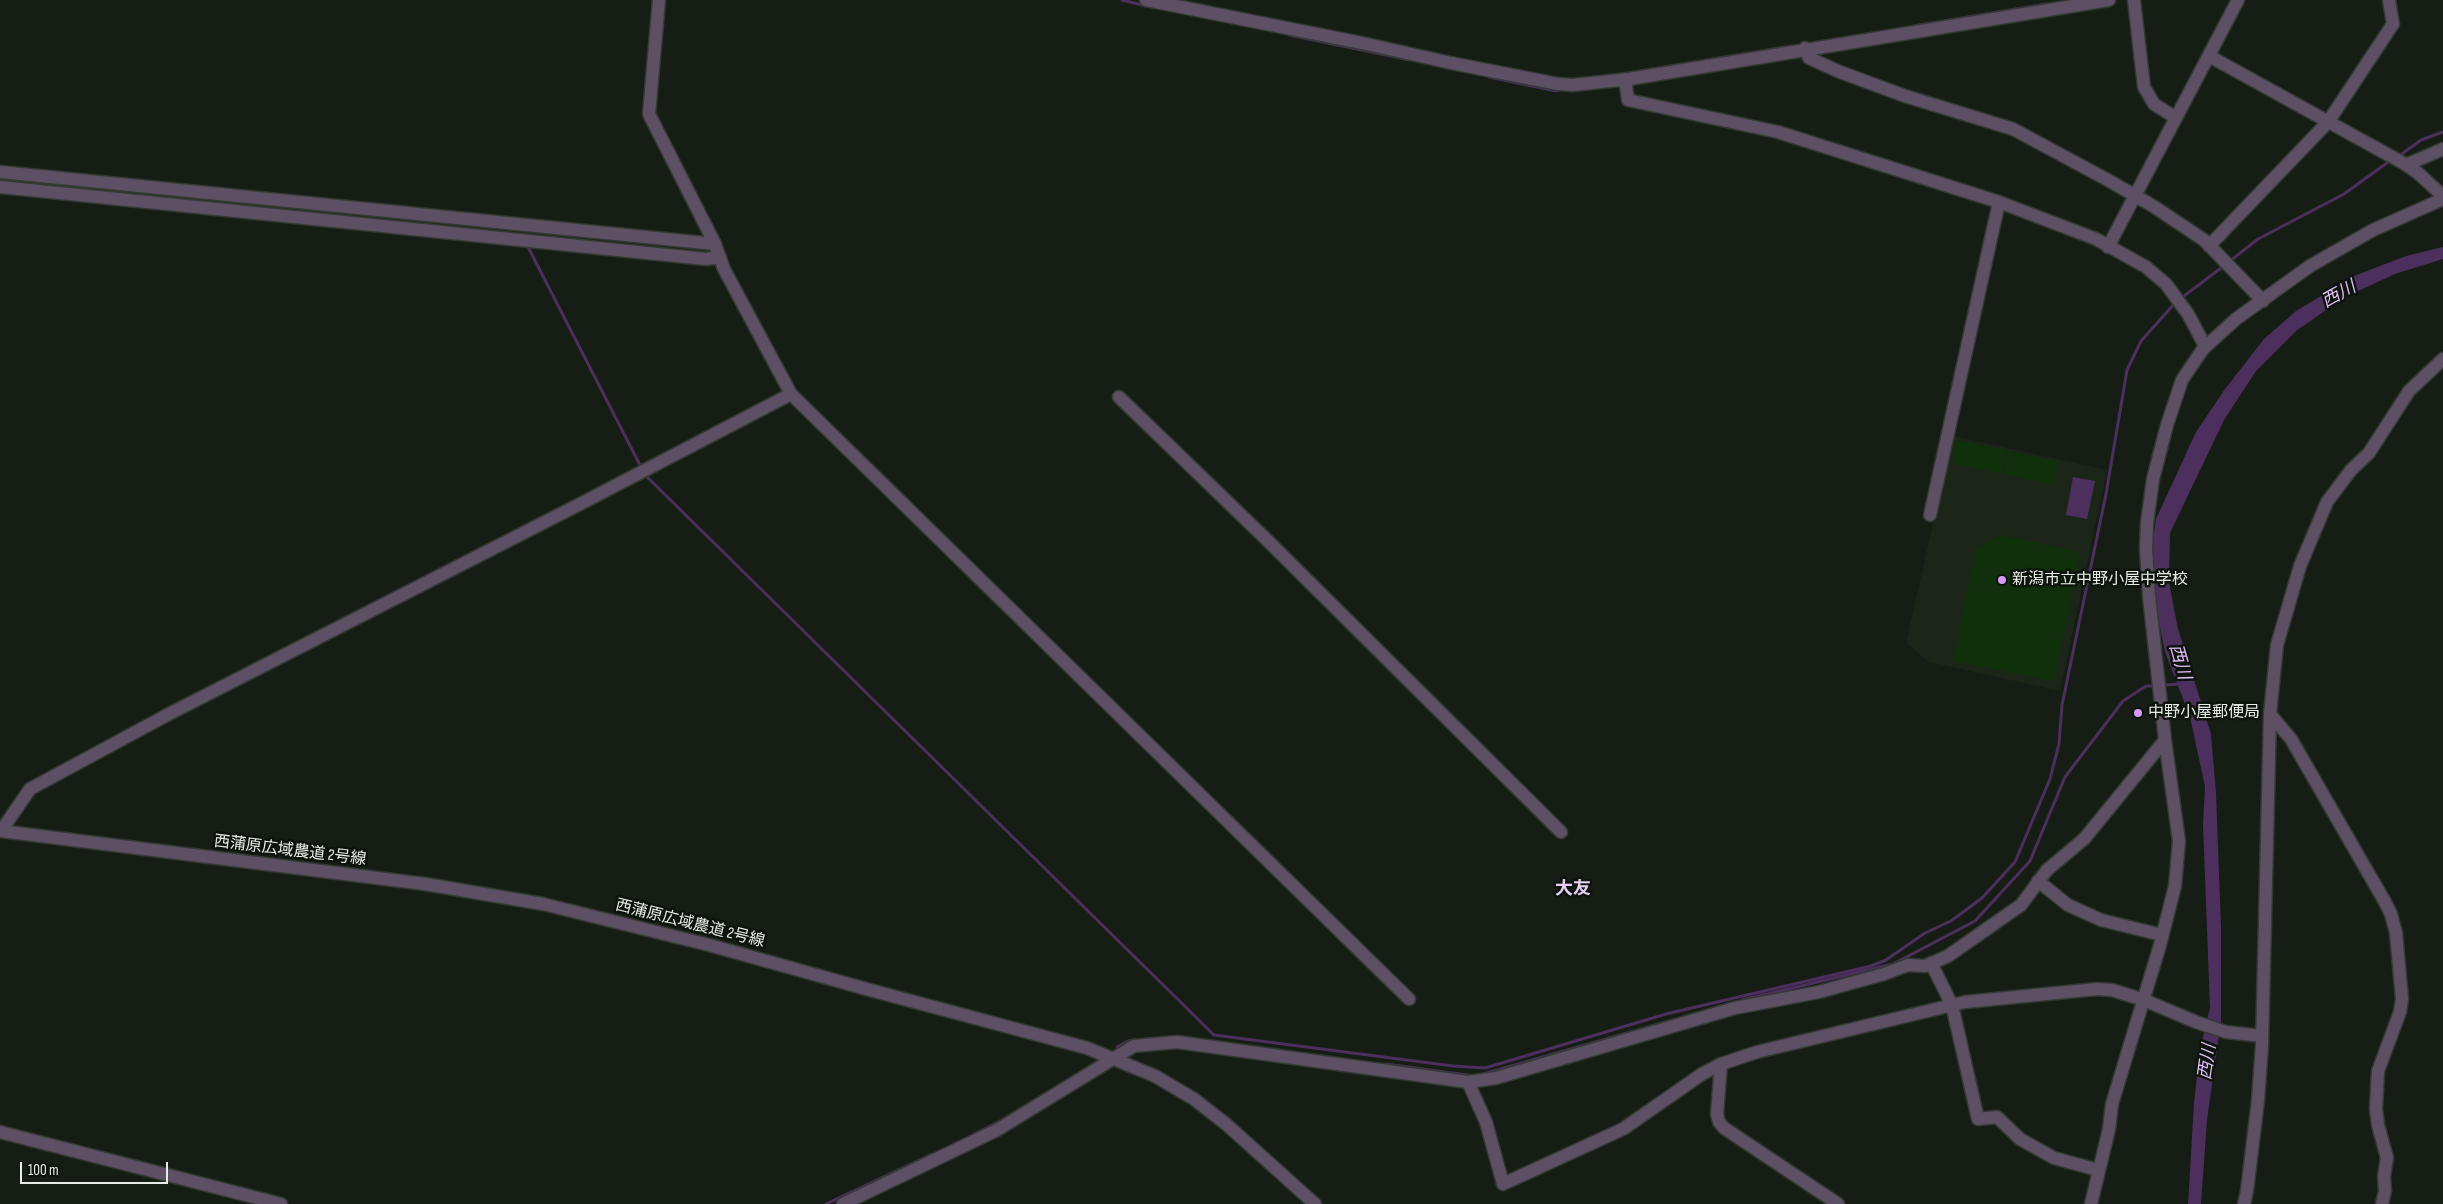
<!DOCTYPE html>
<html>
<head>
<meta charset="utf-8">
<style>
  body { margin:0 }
  #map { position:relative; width:2443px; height:1204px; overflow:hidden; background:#161d15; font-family:"Sofia Sans Condensed",sans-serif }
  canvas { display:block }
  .scale { position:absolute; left:20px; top:1162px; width:148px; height:22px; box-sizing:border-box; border:2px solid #e7ece6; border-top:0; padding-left:6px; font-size:15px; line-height:18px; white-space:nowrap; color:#e7ece6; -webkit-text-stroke:4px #0d140c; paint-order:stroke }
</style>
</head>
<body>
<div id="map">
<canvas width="2443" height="1204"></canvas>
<div class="scale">100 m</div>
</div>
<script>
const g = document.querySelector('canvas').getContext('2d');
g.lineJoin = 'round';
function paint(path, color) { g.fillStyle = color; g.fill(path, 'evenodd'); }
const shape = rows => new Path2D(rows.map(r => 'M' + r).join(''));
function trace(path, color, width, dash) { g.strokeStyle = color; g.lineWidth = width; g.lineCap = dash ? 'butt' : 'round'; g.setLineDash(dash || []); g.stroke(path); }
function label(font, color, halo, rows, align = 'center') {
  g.font = font + ' "Sofia Sans Condensed","Noto Sans JP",sans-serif'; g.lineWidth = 5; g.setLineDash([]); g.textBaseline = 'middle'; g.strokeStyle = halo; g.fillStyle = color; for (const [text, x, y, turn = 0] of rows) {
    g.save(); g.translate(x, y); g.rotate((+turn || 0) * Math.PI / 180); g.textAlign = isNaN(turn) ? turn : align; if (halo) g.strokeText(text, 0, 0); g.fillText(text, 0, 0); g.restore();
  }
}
paint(shape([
  [1953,436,2107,470,2060,691,1929,662,1906,643]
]), '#1b2619');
paint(shape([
  [1956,440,2007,450,2002,474,1952,463],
  [2008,451,2058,461,2053,484,2003,474],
  [2001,535,2080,552,2054,681,1953,661,1976,549]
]), '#0f300a');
paint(shape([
  [2443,247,2443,259,2395,274,2345,297,2296,331,2256,371,2224,420,2170,533,2169,582,2178,629,2211,734,2216,793,2221,927,2221,1021,2207,1120,2201,1204,2188,1204,2194,1103,2200,1049,2210,1008,2203,825,2205,786,2190,717,2165,652,2155,603,2152,549,2156,519,2196,432,2225,389,2264,339,2296,311,2354,276,2406,256],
  [2073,477,2095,481,2087,519,2066,515]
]), '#4c2f5d');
trace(shape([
  [1122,0,1146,6],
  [1914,26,2046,4],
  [1289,35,1410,60],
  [1628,73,1792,46],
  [1489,77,1556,91,1561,89],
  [2399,156,2421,140,2443,132],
  [527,245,642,469],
  [2230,261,2258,239,2344,194,2391,160],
  [2180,299,2225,265],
  [645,475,1214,1035,1453,1066,1485,1068,1666,1014,1871,966,1886,960,1925,933,1951,921,1982,898,2015,862,2050,779,2059,744,2062,705,2106,494,2127,370,2141,341,2175,303],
  [2163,685,2182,684],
  [1742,1000,1893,964,1975,921,2030,861,2065,777,2123,701,2146,686,2157,686],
  [1146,1039,1179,1037],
  [1117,1047,1128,1041,1135,1040],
  [1386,1064,1474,1076],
  [1483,1074,1722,1006],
  [974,1134,1004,1119],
  [826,1204,932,1154]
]), '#4c2f5d', 3);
const minor = shape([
  [659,0,649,114,715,244,724,269,791,394,1409,999],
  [1146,0,1362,43,1451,63,1558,84,1573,85,1629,79,2109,0],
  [2134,0,2144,87,2154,104,2176,118],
  [1805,48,1809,58,1840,72,1905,96,2013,129,2106,179,2153,206,2204,240,2263,301],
  [2209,56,2405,164,2418,173,2443,196],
  [1625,79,1628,100,1778,132,1999,202,2096,239,2146,267,2166,284,2188,314,2205,346],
  [2406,165,2443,149],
  [0,172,715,244],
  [0,187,706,259,720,257],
  [2209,246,2328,122,2393,24,2389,0],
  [2108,247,2238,0],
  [1119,397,1268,541,1561,832],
  [1930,515,1999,202],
  [2270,714,2291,739,2385,902,2391,914,2396,933,2402,999,2400,1012,2378,1071,2376,1109,2378,1125,2387,1158,2384,1176,2385,1191,2382,1204],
  [0,831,425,884,543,904,709,945,870,990,1087,1048,1155,1076,1194,1099,1226,1124,1315,1204],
  [1,831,30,789,167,715,582,503,791,394],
  [2038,881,2068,905,2101,920,2162,935],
  [1931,963,1952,1005,1978,1119,1997,1117,2020,1139,2054,1158,2098,1170],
  [1721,1064,1717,1114,1719,1122,1724,1128,1838,1204],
  [1468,1082,1486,1122,1503,1184,1623,1129,1702,1074,1721,1064,1757,1052,1965,1002,2097,989,2112,990,2144,1000,2196,1022,2226,1032,2262,1036],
  [0,1132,281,1204],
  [843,1204,997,1130,1134,1046,1177,1042,1468,1082,1496,1078,1735,1008,1819,992,1884,974,1908,965,1925,966,1948,956,2021,905,2047,870,2084,839,2165,740],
  [2091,1204,2109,1129,2112,1104,2160,945,2175,886,2179,841,2165,740,2149,596,2146,549,2147,523,2153,479,2167,425,2182,380,2203,349,2236,319,2310,266,2373,230,2443,199],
  [2244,1204,2247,1191,2258,1100,2262,1045,2270,714,2277,645,2300,566,2327,502,2351,470,2369,453,2409,391,2443,359]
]);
trace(minor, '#333a32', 15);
trace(minor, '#5d5065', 12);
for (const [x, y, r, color] of [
  [2002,580,5,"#d69bfa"],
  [2138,713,5,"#d69bfa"]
]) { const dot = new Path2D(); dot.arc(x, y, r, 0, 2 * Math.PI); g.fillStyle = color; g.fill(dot); trace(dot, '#0d140c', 2); }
label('16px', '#e7ece6', '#0d140c', [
  ["新潟市立中野小屋中学校",2012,580],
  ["中野小屋郵便局",2148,713]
], 'left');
label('16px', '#e7ece6', '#0d140c', [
  ["西蒲原広域農道 2号線",290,851,7],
  ["西蒲原広域農道 2号線",690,924,14]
]);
label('italic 18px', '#dfbbf7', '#0d140c', [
  ["西川",2339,295,-29],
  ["西川",2179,662,74],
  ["西川",2208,1062,-82]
]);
label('bold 18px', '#e6cef6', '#0d140c', [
  ["大友",1573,889]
]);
</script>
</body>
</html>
